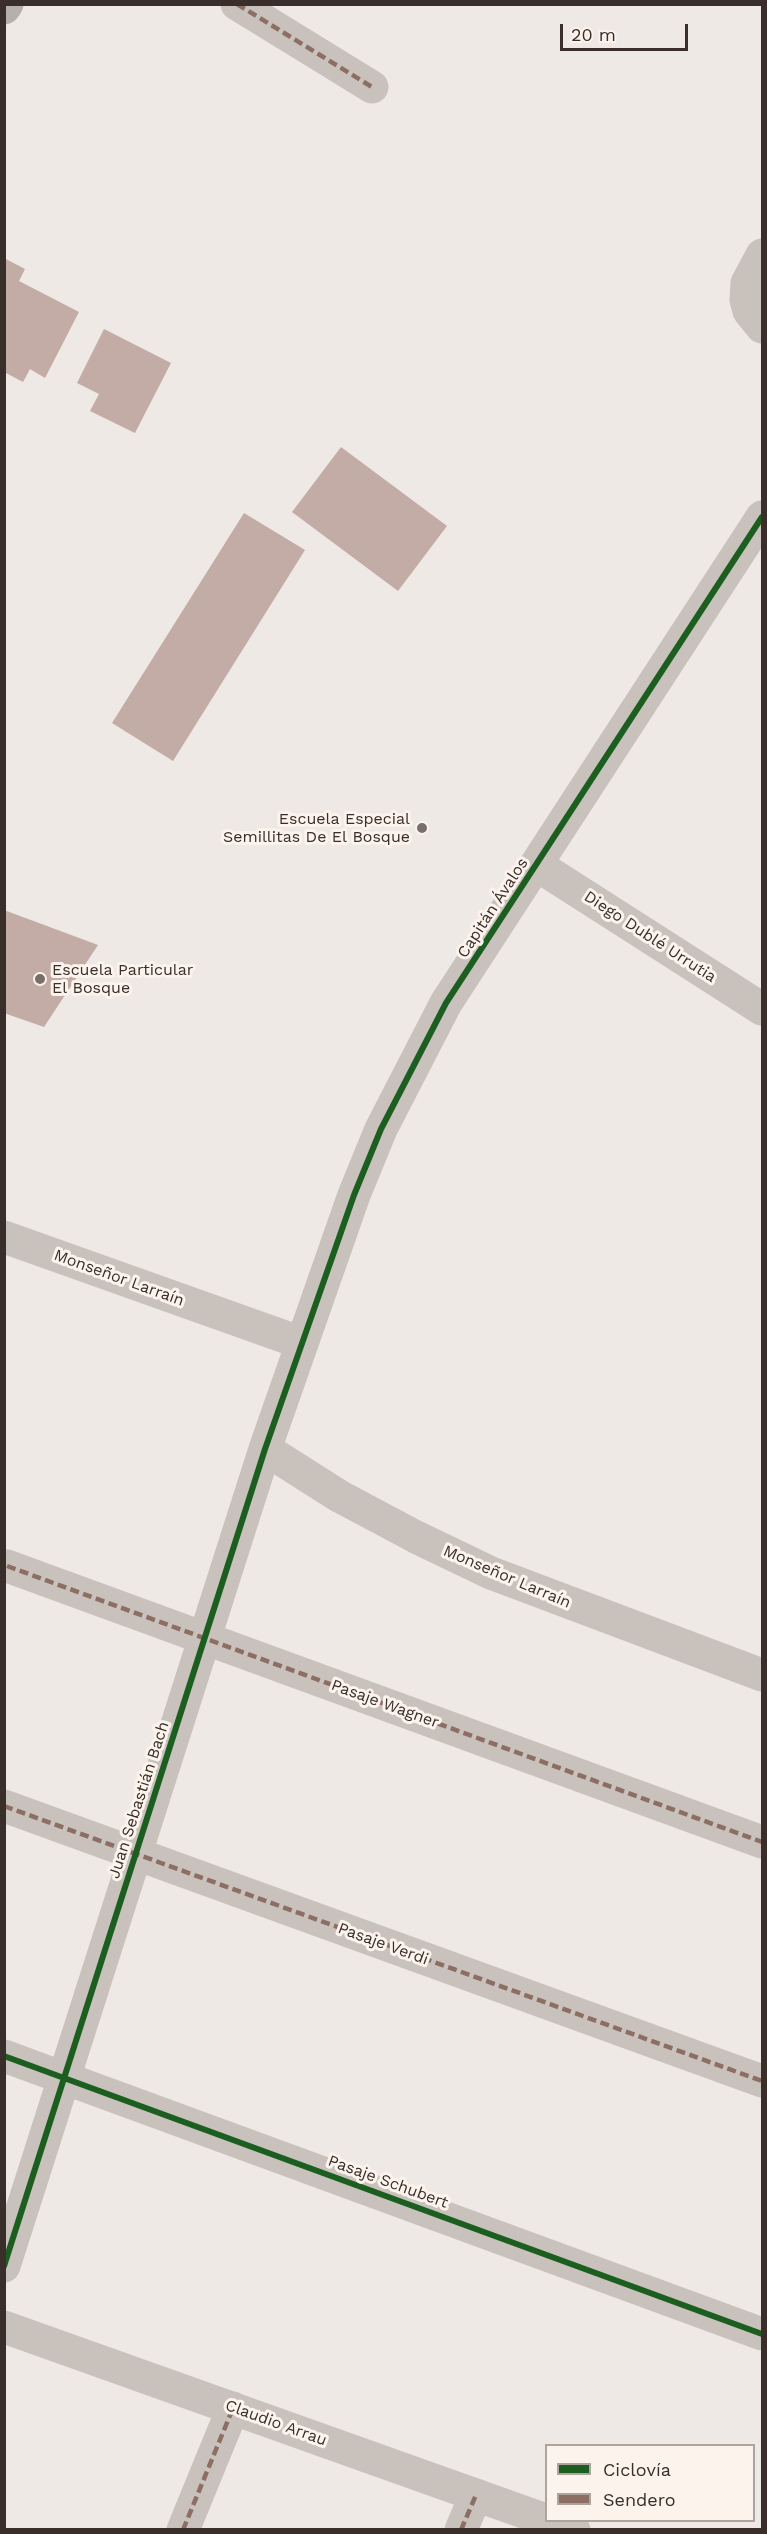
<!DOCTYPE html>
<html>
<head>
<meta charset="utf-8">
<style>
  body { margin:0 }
  #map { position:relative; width:767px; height:2534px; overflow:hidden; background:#eee9e4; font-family:"Work Sans",sans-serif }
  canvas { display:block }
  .frame { position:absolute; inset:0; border:6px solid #392e2a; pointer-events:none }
  .legend { position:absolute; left:545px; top:2444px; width:210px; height:78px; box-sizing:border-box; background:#fbf3ec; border:2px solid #ada49e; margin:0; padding:8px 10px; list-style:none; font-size:18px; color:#392e2a }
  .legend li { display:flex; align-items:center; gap:12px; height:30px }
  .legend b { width:30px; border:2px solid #ada49e }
  .scale { position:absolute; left:560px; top:24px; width:128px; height:27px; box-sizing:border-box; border:3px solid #392e2a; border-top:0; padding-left:8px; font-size:18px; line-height:21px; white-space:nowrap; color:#392e2a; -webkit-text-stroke:4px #fbf3ec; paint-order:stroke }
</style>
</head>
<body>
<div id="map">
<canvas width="767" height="2534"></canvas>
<div class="frame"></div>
<ul class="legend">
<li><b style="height:8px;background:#1b5e20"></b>Ciclovía</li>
<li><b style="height:8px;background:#8d6e63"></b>Sendero</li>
</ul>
<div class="scale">20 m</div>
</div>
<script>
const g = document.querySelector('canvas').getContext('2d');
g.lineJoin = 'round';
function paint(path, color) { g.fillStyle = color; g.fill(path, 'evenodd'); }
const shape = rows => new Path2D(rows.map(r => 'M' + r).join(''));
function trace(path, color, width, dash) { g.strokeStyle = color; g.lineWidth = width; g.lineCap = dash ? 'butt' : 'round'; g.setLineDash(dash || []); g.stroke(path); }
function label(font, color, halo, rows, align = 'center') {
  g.font = font + ' "Work Sans",sans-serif'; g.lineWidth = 6; g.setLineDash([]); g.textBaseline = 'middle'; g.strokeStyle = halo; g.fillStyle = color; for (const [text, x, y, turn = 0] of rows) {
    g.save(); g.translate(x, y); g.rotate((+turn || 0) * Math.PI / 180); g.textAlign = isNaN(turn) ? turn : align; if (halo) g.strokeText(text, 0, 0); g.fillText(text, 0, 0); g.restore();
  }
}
paint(shape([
  [4,258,25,269,19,281,79,312,45,378,30,369,23,382,4,372],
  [104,329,171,363,135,433,90,411,99,394,77,383],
  [341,447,447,526,398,591,292,512],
  [244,513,305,550,173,761,112,723],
  [4,910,98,945,44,1027,4,1013]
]), '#c2aca5');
trace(shape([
  [237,4,372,87],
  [762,255,747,283,746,300,749,311,762,327],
  [537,865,762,1009],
  [4,1237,302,1343],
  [265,1449,339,1496,416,1537,491,1573,762,1675],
  [7,1566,762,1842],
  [4,1806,762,2081],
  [4,2056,762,2334],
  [4,2266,265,1449,354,1195,381,1129,446,1003,762,517],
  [4,2327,546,2520],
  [549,2520,574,2530],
  [183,2530,233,2408],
  [461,2530,476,2495]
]), '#c8c1bc', 33);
trace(shape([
  [4,8,7,4]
]), '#b7afab', 33);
trace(shape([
  [237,4,372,87],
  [7,1566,762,1842],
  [4,1806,762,2081],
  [183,2530,233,2408],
  [461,2530,476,2495]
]), '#8d6e63', 4.5, [9, 4.5]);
trace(shape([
  [4,2056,762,2334],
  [4,2266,265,1449,354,1195,381,1129,446,1003,762,517]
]), '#1b5e20', 6);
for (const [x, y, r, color] of [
  [422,828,6,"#786f6b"],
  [40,979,6,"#786f6b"]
]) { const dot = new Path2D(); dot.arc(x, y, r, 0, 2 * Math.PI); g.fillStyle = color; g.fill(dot); trace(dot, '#fbf3ec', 2); }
label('16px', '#392e2a', '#fbf3ec', [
  ["Escuela Especial",410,819],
  ["Semillitas De El Bosque",410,837],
  ["Escuela Particular",52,970,"left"],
  ["El Bosque",52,988,"left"]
], 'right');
label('16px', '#392e2a', '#fbf3ec', [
  ["Capitán Ávalos",493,908,-57],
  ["Diego Dublé Urrutia",650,937,33],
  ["Monseñor Larraín",119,1278,20],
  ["Monseñor Larraín",507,1577,23],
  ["Pasaje Wagner",385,1704,20],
  ["Juan Sebastián Bach",139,1800,-72],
  ["Pasaje Verdi",383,1944,20],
  ["Pasaje Schubert",388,2182,20],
  ["Claudio Arrau",276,2423,20]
]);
</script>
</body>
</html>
